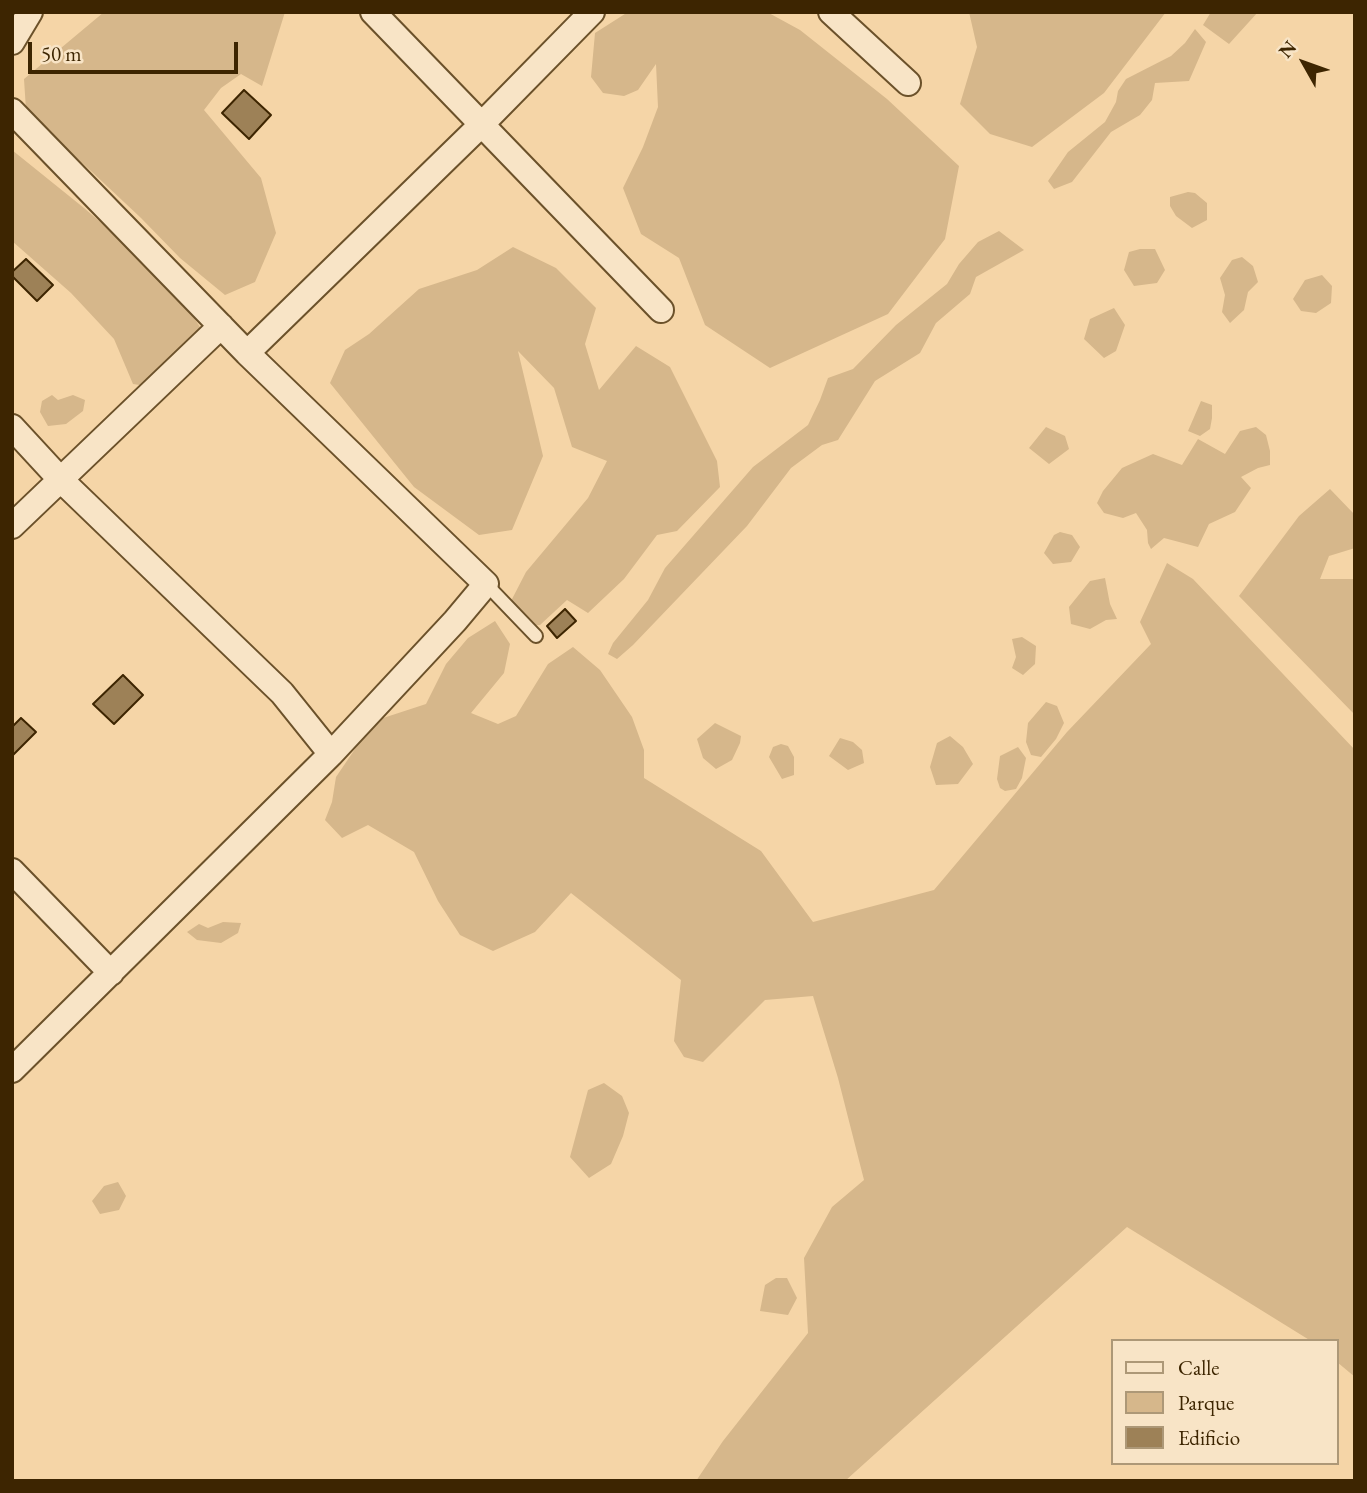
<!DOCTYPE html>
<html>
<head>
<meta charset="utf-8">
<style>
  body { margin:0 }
  #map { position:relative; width:1367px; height:1493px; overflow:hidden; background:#f5d5a7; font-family:"EB Garamond",serif }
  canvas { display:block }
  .frame { position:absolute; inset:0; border:14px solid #3d2501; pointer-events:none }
  .legend { position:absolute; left:1111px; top:1339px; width:228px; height:126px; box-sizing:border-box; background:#f8e4c6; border:2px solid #ad9877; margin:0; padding:9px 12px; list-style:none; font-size:21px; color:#3d2501 }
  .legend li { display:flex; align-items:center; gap:14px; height:35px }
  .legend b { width:35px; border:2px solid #ad9877 }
  .north { position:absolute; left:1269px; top:28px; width:70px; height:70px; -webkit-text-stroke:5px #f8e4c6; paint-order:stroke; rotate:310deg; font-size:19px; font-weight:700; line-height:28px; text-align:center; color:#3d2501 }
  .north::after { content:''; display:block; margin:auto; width:24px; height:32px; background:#3d2501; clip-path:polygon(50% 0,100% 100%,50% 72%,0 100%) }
  .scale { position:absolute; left:28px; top:42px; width:210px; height:32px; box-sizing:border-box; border:4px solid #3d2501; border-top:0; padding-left:9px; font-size:21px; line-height:24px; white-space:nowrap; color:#3d2501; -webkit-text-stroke:5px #f8e4c6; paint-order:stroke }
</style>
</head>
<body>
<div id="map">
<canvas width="1367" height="1493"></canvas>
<div class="frame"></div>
<ul class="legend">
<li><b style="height:9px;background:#f8e4c6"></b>Calle</li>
<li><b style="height:19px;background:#d6b78b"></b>Parque</li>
<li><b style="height:19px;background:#9d8157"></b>Edificio</li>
</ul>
<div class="north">N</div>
<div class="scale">50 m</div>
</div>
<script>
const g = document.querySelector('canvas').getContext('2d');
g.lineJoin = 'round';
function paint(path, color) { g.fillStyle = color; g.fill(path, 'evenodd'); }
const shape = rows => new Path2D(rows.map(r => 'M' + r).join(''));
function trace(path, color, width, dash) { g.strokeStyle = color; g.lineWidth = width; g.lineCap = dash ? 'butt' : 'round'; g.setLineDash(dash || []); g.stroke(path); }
paint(shape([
  [104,12,285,12,262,86,241,74,221,88,204,110,261,178,276,233,255,282,225,295,180,258,141,218,26,110,24,79],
  [628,12,767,12,800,30,887,99,959,166,945,239,888,314,770,368,705,325,679,258,641,234,623,188,643,147,658,107,656,64,638,90,624,96,603,93,591,77,595,33],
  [969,12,1166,12,1104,93,1032,147,990,134,960,104,977,47],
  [1211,12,1258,12,1229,44,1203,25],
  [1195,29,1206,42,1189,81,1155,83,1152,100,1140,115,1111,132,1072,182,1054,189,1048,181,1068,152,1105,122,1116,102,1118,91,1126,79,1171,56,1185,43],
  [12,150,84,208,170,282,208,339,166,389,133,384,114,339,71,293,12,241],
  [1188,192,1195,193,1207,203,1207,220,1192,228,1176,216,1170,206,1170,197],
  [999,231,1024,250,976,277,970,294,936,323,920,353,875,381,838,440,822,445,791,468,747,526,633,645,617,659,608,654,613,643,648,600,665,568,753,467,808,425,820,400,828,378,853,369,896,325,947,284,959,264,978,242],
  [513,247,556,268,596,308,585,344,599,390,636,346,670,367,717,461,720,487,677,531,657,535,624,579,588,613,567,600,540,625,528,626,511,601,526,572,588,498,607,461,572,447,554,388,518,351,543,456,512,530,479,535,414,487,330,383,345,350,369,334,419,289,477,270],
  [1140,249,1155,249,1165,270,1157,283,1134,286,1124,270,1129,252],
  [1242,257,1253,266,1258,282,1248,292,1244,310,1230,323,1222,312,1225,295,1220,278,1232,260],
  [1322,275,1332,286,1331,303,1316,313,1301,311,1293,299,1305,280],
  [1114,308,1125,325,1116,351,1104,358,1084,339,1090,319],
  [52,395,58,400,73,395,85,400,83,411,66,424,48,426,40,412,42,401],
  [1201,401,1212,405,1212,418,1210,429,1200,436,1188,431],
  [1046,427,1065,436,1069,449,1049,464,1029,448],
  [1256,427,1266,435,1270,451,1270,465,1258,468,1241,477,1251,488,1235,512,1209,524,1198,547,1164,538,1151,549,1148,543,1147,530,1136,513,1123,518,1104,513,1097,503,1103,491,1122,468,1153,454,1182,465,1198,439,1225,454,1240,431],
  [1330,489,1355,515,1355,548,1329,556,1320,579,1355,579,1355,715,1239,596,1299,516],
  [1060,532,1072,535,1080,547,1071,562,1053,564,1044,553,1054,535],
  [1167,563,1193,579,1355,750,1355,1377,1337,1362,1337,1341,1311,1341,1127,1227,845,1481,696,1481,723,1441,808,1333,804,1258,832,1207,864,1180,838,1078,813,996,765,1000,703,1062,684,1057,674,1041,681,980,571,893,535,932,493,951,460,935,438,901,414,852,368,825,342,838,325,820,332,802,336,777,374,721,426,704,446,664,468,638,495,621,510,644,504,673,471,713,498,724,516,716,548,664,573,647,600,670,632,717,644,750,644,778,761,851,813,922,934,890,1067,732,1151,644,1140,622],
  [1105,578,1110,604,1117,619,1106,620,1090,629,1071,624,1069,607,1090,581],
  [1022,637,1036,646,1035,664,1023,675,1012,668,1016,657,1012,639],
  [1046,702,1057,706,1064,723,1056,739,1041,757,1031,755,1026,742,1028,723],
  [715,723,741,736,740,743,732,760,716,769,703,758,697,739],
  [950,736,963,747,973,764,958,784,936,785,930,767,937,743],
  [840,738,853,742,862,750,864,763,848,770,829,756],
  [781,744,788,746,794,757,794,775,782,779,769,757,773,747],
  [1018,747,1026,758,1022,778,1016,789,1005,791,1000,788,997,779,1000,756],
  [223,922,241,923,238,933,221,943,197,940,187,932,199,924,208,928],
  [604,1083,622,1096,629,1113,623,1136,611,1164,589,1178,570,1157,588,1090],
  [118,1182,126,1196,119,1210,100,1214,92,1201,104,1186],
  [776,1278,787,1278,797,1298,788,1315,760,1311,765,1285]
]), '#d6b78b');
const building = shape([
  [244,90,271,115,249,139,222,113,244,90],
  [26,259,53,285,37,301,12,276,12,272,26,259],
  [565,609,576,621,557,638,547,626,565,609],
  [123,675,143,695,114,724,93,704,123,675],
  [21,718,36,732,12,756,12,727,21,718]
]);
paint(building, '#9d8157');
trace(building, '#3d2501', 2);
const service = shape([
  [486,584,536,636]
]);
const minor = shape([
  [373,12,661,310],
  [831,12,908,83],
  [12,42,30,12],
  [12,111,247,353,486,584,455,621,331,754,12,1070],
  [247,353,482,124,592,12],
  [12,427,60,479,282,693,331,754],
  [12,526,221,326],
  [12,871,111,973]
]);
trace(service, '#6b512a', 16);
trace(minor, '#6b512a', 28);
trace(service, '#f8e4c6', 12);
trace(minor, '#f8e4c6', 24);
</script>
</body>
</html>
